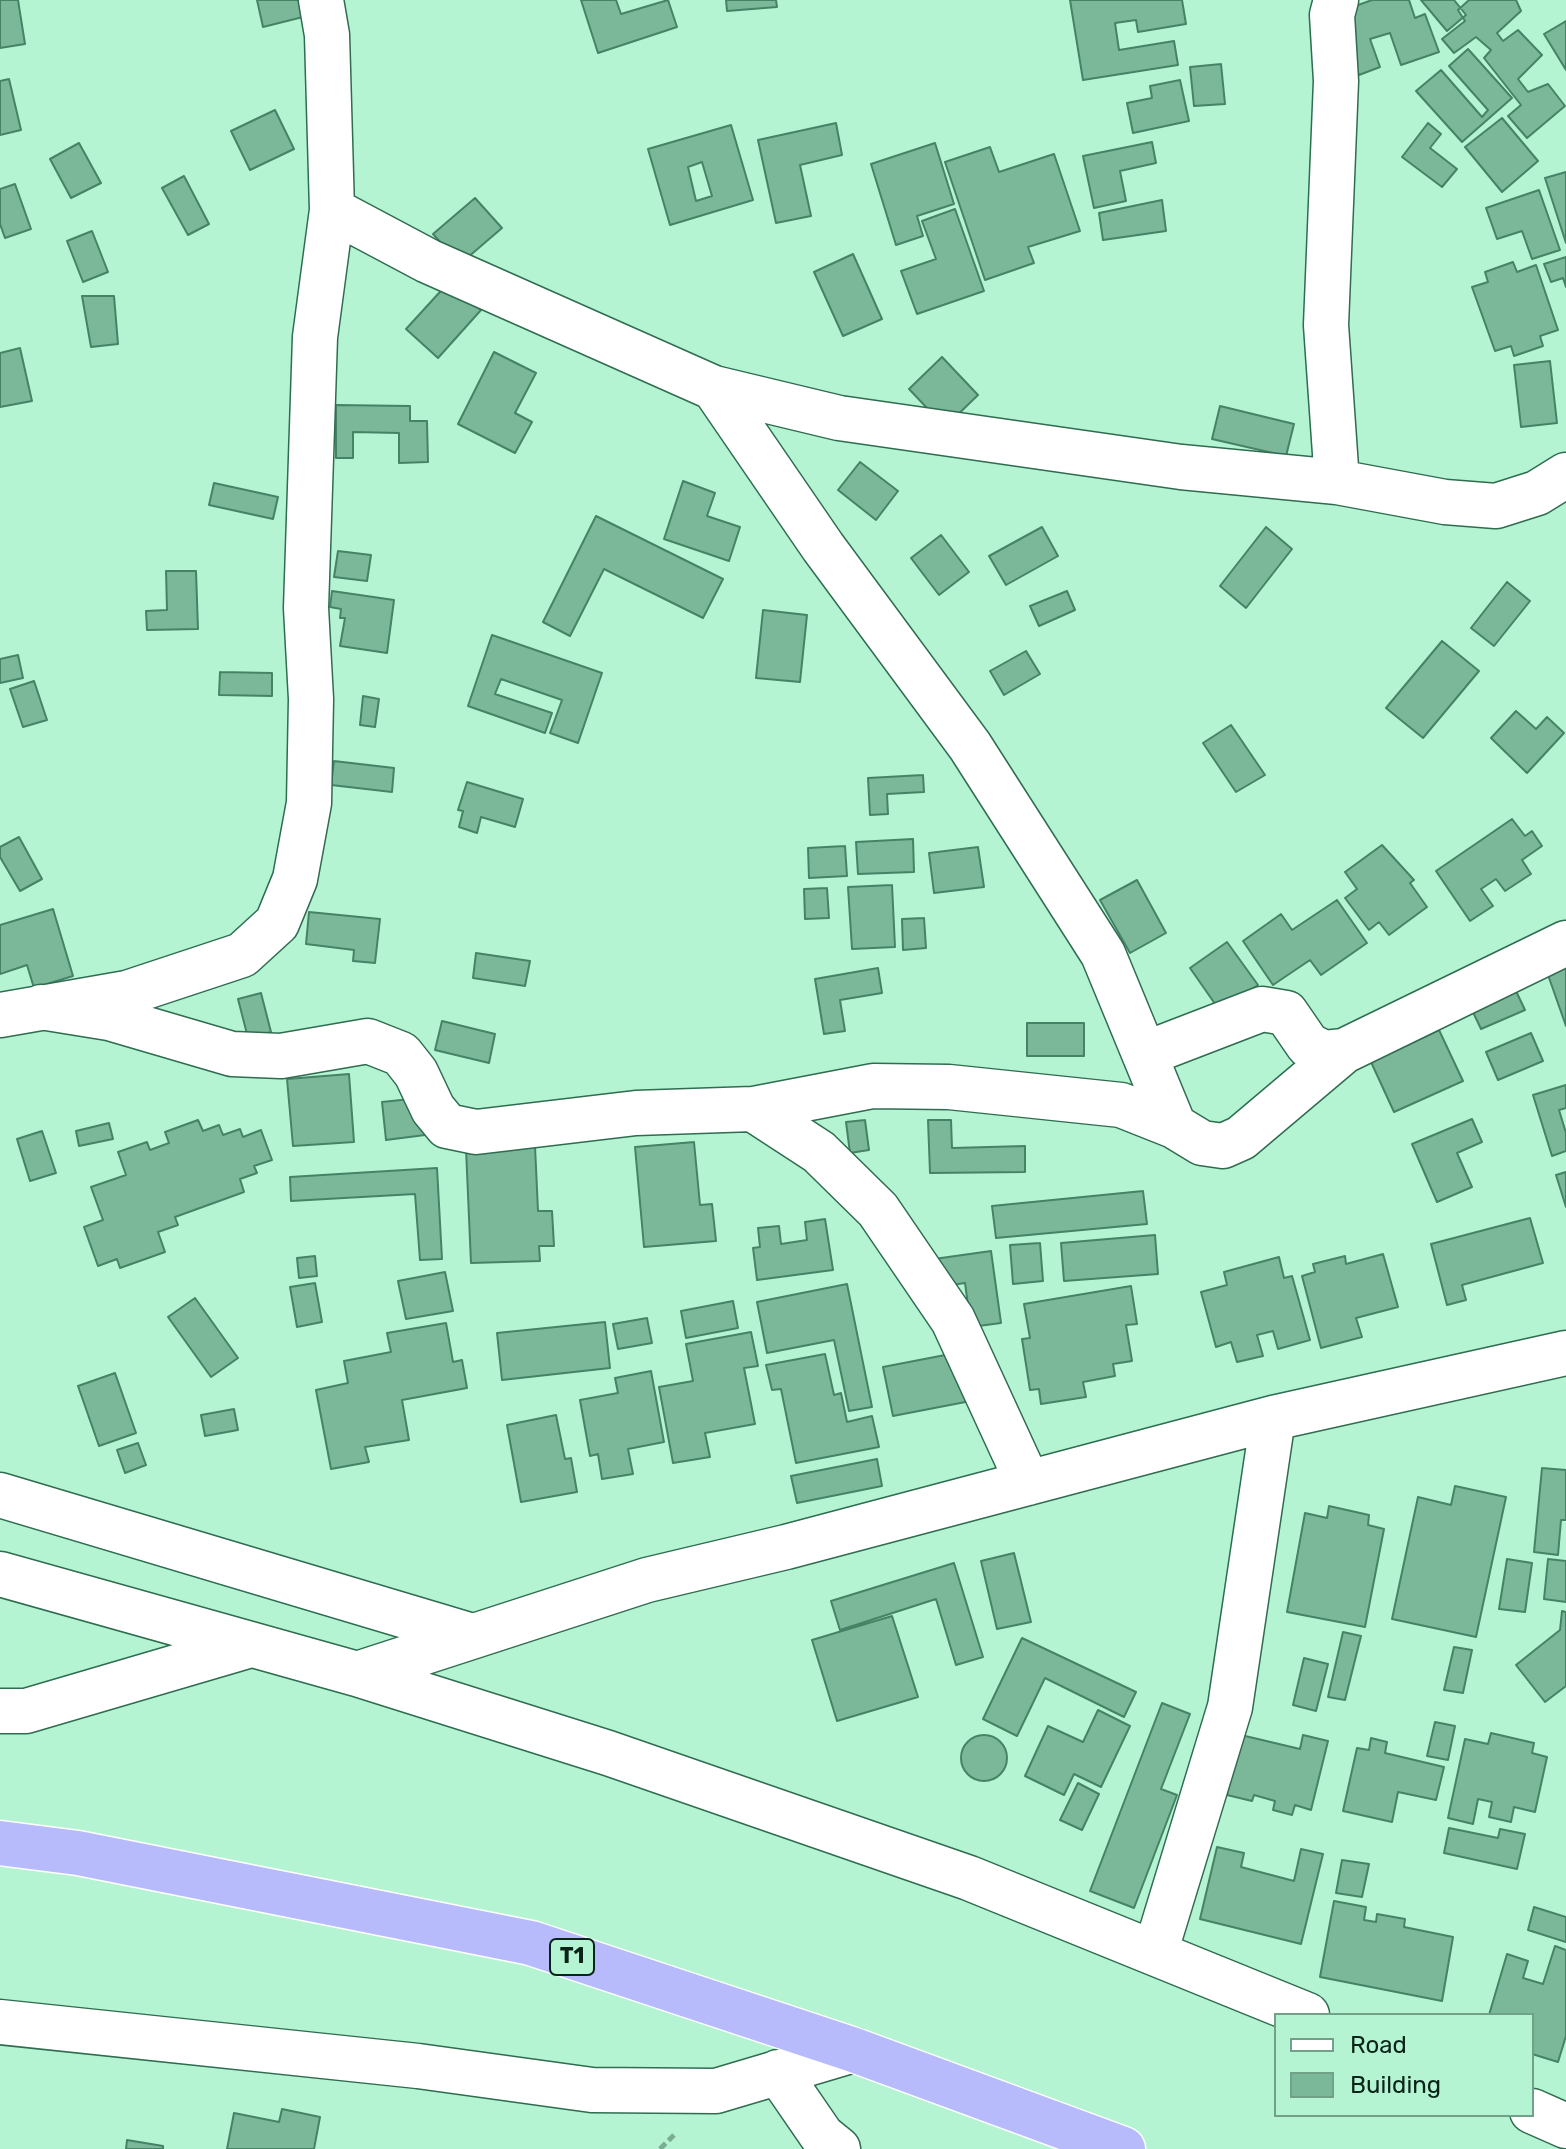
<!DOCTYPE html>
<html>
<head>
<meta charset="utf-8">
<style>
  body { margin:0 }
  #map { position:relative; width:1566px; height:2149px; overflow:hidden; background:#b5f4d3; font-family:Rubik,sans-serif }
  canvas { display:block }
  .legend { position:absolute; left:1274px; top:2013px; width:260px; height:104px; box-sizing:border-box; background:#b5f4d3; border:2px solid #71a189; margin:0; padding:10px 14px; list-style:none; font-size:24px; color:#0a2419 }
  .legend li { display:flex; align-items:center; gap:16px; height:40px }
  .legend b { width:40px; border:2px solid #71a189 }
</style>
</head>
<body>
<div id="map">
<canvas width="1566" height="2149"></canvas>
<ul class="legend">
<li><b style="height:10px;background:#fff"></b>Road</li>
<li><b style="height:22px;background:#7bb899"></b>Building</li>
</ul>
</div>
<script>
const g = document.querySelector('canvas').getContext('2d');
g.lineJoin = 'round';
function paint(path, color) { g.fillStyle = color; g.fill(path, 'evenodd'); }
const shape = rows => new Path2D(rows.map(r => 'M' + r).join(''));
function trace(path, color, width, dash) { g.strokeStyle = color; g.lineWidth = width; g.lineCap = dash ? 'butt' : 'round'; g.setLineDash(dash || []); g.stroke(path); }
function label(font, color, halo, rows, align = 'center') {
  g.font = font + ' Rubik,sans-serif'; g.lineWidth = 6; g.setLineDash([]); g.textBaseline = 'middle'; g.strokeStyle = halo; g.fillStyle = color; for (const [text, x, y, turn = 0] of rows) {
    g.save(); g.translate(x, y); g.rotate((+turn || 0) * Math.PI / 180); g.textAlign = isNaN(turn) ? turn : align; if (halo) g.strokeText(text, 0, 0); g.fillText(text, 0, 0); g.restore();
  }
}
const building = shape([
  [0,0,18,0,25,44,0,48,0,0],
  [257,0,299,0,303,17,263,27,257,0],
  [581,0,616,0,621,14,668,0,677,27,598,53,581,0],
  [726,0,776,0,777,7,727,11,726,0],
  [1070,0,1182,0,1186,24,1138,32,1136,20,1115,23,1119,50,1174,41,1178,65,1083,80,1070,0],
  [1372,0,1409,0,1415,18,1425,14,1439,52,1401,65,1390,33,1370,39,1380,67,1359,75,1336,13,1372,0],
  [1421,0,1454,0,1466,15,1447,31,1421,0],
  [1469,0,1516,0,1521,11,1497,33,1503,41,1518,30,1542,55,1518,79,1528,92,1548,84,1565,106,1527,138,1508,116,1521,105,1484,58,1491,50,1476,37,1454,53,1442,39,1465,21,1458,10,1469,0],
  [1566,21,1566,70,1544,34,1566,21],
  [1468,49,1512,98,1462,142,1416,91,1441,70,1482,117,1488,110,1449,66,1468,49],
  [1221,64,1225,104,1194,106,1190,67,1221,64],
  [9,79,21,130,0,135,0,81,9,79],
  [1180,80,1189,121,1133,133,1127,103,1152,98,1150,86,1180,80],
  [275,110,294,149,250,170,231,131,275,110],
  [1502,118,1538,161,1502,192,1465,147,1502,118],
  [836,123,842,155,800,165,811,216,776,223,758,140,836,123],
  [1428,123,1441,134,1430,148,1457,169,1442,187,1402,157,1428,123],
  [731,125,753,200,670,225,648,149,731,125],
  [702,162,712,196,696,201,688,167,702,162],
  [1152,142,1156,163,1120,171,1126,201,1094,208,1083,156,1152,142],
  [79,143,101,183,71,198,50,159,79,143],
  [935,143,954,204,917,216,923,236,896,245,871,164,935,143],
  [990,147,999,172,1054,154,1080,231,1028,247,1034,263,985,280,945,162,990,147],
  [1566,172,1566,243,1545,178,1566,172],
  [184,176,209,224,188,235,162,188,184,176],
  [15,184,31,229,5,238,0,224,0,189,15,184],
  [1539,190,1560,250,1532,259,1522,231,1497,239,1486,208,1539,190],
  [475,198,502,228,460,264,433,234,475,198],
  [1162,200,1166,231,1103,240,1099,213,1162,200],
  [955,209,984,291,917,314,901,271,936,259,922,221,955,209],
  [92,231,108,272,83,282,67,241,92,231],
  [853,254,882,319,843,336,814,272,853,254],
  [1566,257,1566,287,1563,278,1551,282,1544,264,1566,257],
  [1513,262,1517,272,1536,265,1558,330,1540,336,1543,346,1514,356,1511,346,1495,351,1472,287,1488,282,1485,272,1513,262],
  [449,282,481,310,438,358,406,329,449,282],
  [82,296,114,296,118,344,91,347,82,296],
  [20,348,32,401,0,407,0,353,20,348],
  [494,352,536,373,515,413,532,422,515,453,458,424,494,352],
  [942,357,978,395,945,427,909,389,942,357],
  [1550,361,1557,423,1521,427,1514,365,1550,361],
  [336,405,410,406,410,421,427,421,428,462,399,463,399,433,353,432,353,458,336,458,336,405],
  [1220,406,1294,424,1286,456,1212,439,1220,406],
  [860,462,898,491,876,520,838,490,860,462],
  [683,481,715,493,707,516,740,527,729,561,664,539,683,481],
  [214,483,278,497,273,519,209,505,214,483],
  [596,516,723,579,703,618,604,569,570,636,543,622,596,516],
  [1042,527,1058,556,1006,585,989,556,1042,527],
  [1266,527,1292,549,1246,608,1220,586,1266,527],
  [941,535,969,572,939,595,911,558,941,535],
  [338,551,371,555,367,581,334,577,338,551],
  [166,571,196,571,198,629,147,630,146,611,167,610,166,571],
  [1507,582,1530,601,1494,646,1471,628,1507,582],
  [332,591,394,600,387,653,340,646,345,618,340,618,341,609,330,607,332,591],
  [1067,591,1075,610,1039,626,1030,606,1067,591],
  [763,610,807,615,800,682,756,678,763,610],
  [492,635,602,673,578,743,550,733,562,700,501,679,495,694,552,713,545,733,468,706,492,635],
  [1442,641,1479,671,1423,738,1386,708,1442,641],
  [1026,651,1040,674,1004,695,990,671,1026,651],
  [18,655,23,678,0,683,0,659,18,655],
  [220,672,272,673,272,696,219,695,220,672],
  [34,681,47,720,23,727,10,689,34,681],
  [363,696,379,699,375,727,360,725,363,696],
  [1516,711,1536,729,1547,717,1564,733,1527,773,1491,738,1516,711],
  [1231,725,1265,775,1236,792,1203,743,1231,725],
  [334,761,394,768,392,792,331,785,334,761],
  [923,775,924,792,887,794,888,814,870,815,868,778,923,775],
  [467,782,523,799,515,827,481,817,477,833,459,827,463,811,458,810,467,782],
  [1512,819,1525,836,1532,831,1542,846,1522,860,1531,874,1505,891,1496,879,1481,889,1493,906,1470,921,1436,871,1512,819],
  [19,837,42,879,20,891,0,857,0,847,19,837],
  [913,839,914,872,858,874,856,842,913,839],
  [1382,845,1414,880,1410,883,1427,907,1389,935,1379,922,1369,930,1345,898,1357,889,1345,872,1382,845],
  [845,846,847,876,809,878,808,848,845,846],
  [978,847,984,887,934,893,929,853,978,847],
  [1137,880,1166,933,1130,953,1100,900,1137,880],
  [892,885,895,947,852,949,848,887,892,885],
  [827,888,829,918,805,919,804,889,827,888],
  [1337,900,1367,943,1321,975,1310,960,1273,985,1243,941,1281,914,1292,930,1337,900],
  [53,909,73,976,34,988,27,965,0,974,0,925,53,909],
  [309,912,380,919,375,963,353,961,354,950,306,944,309,912],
  [924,918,926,948,903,950,902,919,924,918],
  [1227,942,1258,985,1220,1011,1190,968,1227,942],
  [476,953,530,961,525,986,473,978,476,953],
  [878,968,882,993,840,1000,845,1031,824,1034,815,979,878,968],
  [1566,968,1566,1026,1548,975,1566,968],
  [1516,991,1525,1010,1481,1029,1472,1010,1516,991],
  [261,993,271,1032,248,1038,238,999,261,993],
  [442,1021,495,1034,489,1063,435,1050,442,1021],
  [1027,1023,1084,1023,1084,1056,1027,1056,1027,1023],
  [1439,1030,1463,1081,1394,1112,1371,1062,1439,1030],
  [1531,1033,1543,1061,1498,1080,1486,1052,1531,1033],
  [349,1074,354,1142,293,1146,287,1079,349,1074],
  [1566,1085,1566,1108,1559,1110,1566,1133,1566,1151,1552,1156,1533,1095,1566,1085],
  [420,1098,425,1135,386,1140,382,1102,420,1098],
  [1472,1119,1482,1142,1457,1153,1472,1187,1437,1202,1412,1144,1472,1119],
  [198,1120,203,1131,219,1125,223,1135,240,1129,243,1137,261,1130,272,1160,254,1166,257,1173,240,1179,244,1192,175,1217,178,1225,158,1232,165,1252,120,1268,117,1259,98,1266,84,1227,103,1220,91,1187,126,1175,118,1152,147,1142,150,1150,169,1143,165,1132,198,1120],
  [865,1120,869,1150,850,1153,846,1122,865,1120],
  [928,1120,951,1120,952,1148,1025,1146,1025,1172,930,1173,928,1120],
  [109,1123,113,1139,79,1146,76,1131,109,1123],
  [42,1131,56,1173,30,1181,17,1139,42,1131],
  [694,1142,700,1205,712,1204,716,1241,644,1247,635,1147,694,1142],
  [535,1146,538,1211,552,1211,554,1246,539,1246,540,1261,471,1263,466,1149,535,1146],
  [437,1168,442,1259,420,1260,415,1194,291,1201,290,1177,437,1168],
  [1566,1172,1566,1207,1556,1175,1566,1172],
  [1143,1191,1147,1224,996,1238,992,1206,1143,1191],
  [1530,1218,1543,1263,1462,1285,1466,1300,1447,1305,1431,1244,1530,1218],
  [825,1219,833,1270,757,1280,753,1248,760,1247,758,1228,779,1226,781,1244,807,1240,805,1222,825,1219],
  [1155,1235,1158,1274,1064,1281,1061,1243,1155,1235],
  [1040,1243,1043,1281,1013,1284,1010,1245,1040,1243],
  [991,1251,1001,1323,971,1327,965,1283,938,1287,934,1259,991,1251],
  [1383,1254,1398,1307,1356,1318,1362,1337,1321,1348,1302,1276,1315,1272,1313,1264,1345,1256,1346,1264,1383,1254],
  [315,1256,317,1276,299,1278,297,1258,315,1256],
  [1279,1257,1284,1278,1292,1276,1310,1340,1278,1349,1273,1331,1257,1335,1263,1356,1237,1362,1231,1342,1216,1347,1201,1292,1227,1285,1224,1272,1279,1257],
  [445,1272,453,1311,406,1319,398,1281,445,1272],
  [315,1283,322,1322,297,1327,290,1287,315,1283],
  [847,1284,872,1407,849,1411,834,1340,767,1353,757,1302,847,1284],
  [1131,1286,1137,1324,1126,1325,1132,1361,1113,1364,1115,1376,1083,1382,1086,1397,1041,1404,1039,1389,1030,1390,1022,1339,1030,1338,1024,1304,1131,1286],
  [195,1298,238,1358,211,1377,168,1317,195,1298],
  [733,1301,738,1328,686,1338,681,1311,733,1301],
  [647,1318,652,1343,618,1349,613,1324,647,1318],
  [605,1322,610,1368,502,1380,497,1333,605,1322],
  [446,1323,453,1362,462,1360,467,1388,402,1400,409,1440,365,1447,369,1462,331,1469,316,1390,348,1383,344,1361,391,1352,387,1333,446,1323],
  [751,1332,758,1366,744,1368,755,1424,705,1433,710,1457,673,1463,659,1387,693,1381,686,1344,751,1332],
  [971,1350,981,1399,893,1416,883,1367,971,1350],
  [825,1354,834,1395,841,1393,847,1422,872,1416,879,1447,796,1463,781,1389,772,1390,766,1365,825,1354],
  [651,1371,664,1442,628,1449,633,1474,602,1479,598,1454,590,1456,580,1400,618,1393,615,1378,651,1371],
  [115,1373,136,1433,99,1446,78,1386,115,1373],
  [234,1409,238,1430,205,1436,201,1415,234,1409],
  [556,1415,565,1459,571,1458,577,1492,521,1502,507,1425,556,1415],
  [138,1443,146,1465,125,1473,117,1450,138,1443],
  [877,1459,882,1486,797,1503,791,1476,877,1459],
  [1542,1468,1566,1470,1566,1520,1561,1520,1558,1555,1534,1552,1542,1468],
  [1455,1486,1506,1497,1476,1637,1392,1619,1418,1497,1451,1505,1455,1486],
  [1329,1506,1369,1515,1368,1525,1384,1529,1365,1627,1287,1612,1305,1513,1327,1518,1329,1506],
  [1014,1553,1031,1622,997,1629,981,1561,1014,1553],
  [1507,1559,1532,1563,1525,1612,1499,1609,1507,1559],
  [1548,1559,1566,1561,1566,1602,1544,1599,1548,1559],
  [954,1563,983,1657,956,1665,936,1599,840,1630,831,1601,954,1563],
  [1562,1611,1566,1612,1566,1686,1545,1702,1516,1665,1560,1630,1562,1611],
  [892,1616,918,1697,837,1721,812,1640,892,1616],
  [1343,1632,1361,1636,1345,1700,1328,1697,1343,1632],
  [1022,1638,1136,1692,1124,1717,1045,1678,1017,1736,983,1719,1022,1638],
  [1454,1647,1472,1650,1463,1693,1444,1690,1454,1647],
  [1304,1658,1328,1664,1316,1711,1293,1705,1304,1658],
  [1162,1703,1190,1714,1161,1789,1177,1795,1134,1908,1090,1891,1162,1703],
  [1098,1710,1130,1726,1101,1787,1074,1774,1064,1795,1025,1776,1048,1726,1083,1742,1098,1710],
  [1435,1722,1455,1726,1448,1760,1427,1756,1435,1722],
  [1491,1733,1534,1743,1532,1753,1547,1757,1535,1812,1514,1807,1511,1822,1489,1817,1492,1802,1478,1799,1473,1824,1448,1818,1465,1739,1488,1744,1491,1733],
  [1241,1735,1300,1749,1303,1735,1328,1741,1311,1810,1295,1805,1292,1815,1273,1810,1275,1801,1254,1795,1252,1801,1227,1795,1241,1735],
  '961 1758a23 23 0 1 1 46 0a23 23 0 1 1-46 0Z',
  [1371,1738,1387,1742,1385,1753,1444,1767,1436,1800,1398,1792,1392,1822,1343,1811,1357,1748,1369,1750,1371,1738],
  [1078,1783,1099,1794,1082,1830,1060,1820,1078,1783],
  [1449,1828,1498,1838,1500,1829,1525,1834,1517,1869,1444,1853,1449,1828],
  [1217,1847,1244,1853,1241,1867,1294,1881,1301,1849,1323,1854,1301,1944,1200,1919,1217,1847],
  [1342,1860,1369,1864,1362,1897,1336,1893,1342,1860],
  [1334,1901,1366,1907,1364,1920,1376,1922,1377,1914,1405,1919,1404,1927,1453,1937,1442,2001,1320,1977,1334,1901],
  [1534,1907,1566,1917,1566,1942,1528,1930,1534,1907],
  [1555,1946,1566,1950,1566,2036,1558,2062,1532,2054,1532,2015,1489,2015,1507,1954,1528,1961,1523,1978,1543,1984,1555,1946],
  [282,2109,320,2117,314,2149,227,2149,234,2113,279,2122,282,2109],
  [127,2140,163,2146,163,2149,126,2149,127,2140]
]);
paint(building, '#7bb899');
trace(building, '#468366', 2);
const minor = shape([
  [1336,0,1332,15,1336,81,1326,325,1337,482],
  [332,210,428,261,714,388,839,418,1181,467,1337,482,1445,502,1496,506,1537,493,1566,475],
  [714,388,823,547,970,746,1103,954,1174,1126],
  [41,1007,109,1018,232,1054,281,1056,368,1041,401,1054,416,1073,433,1109,447,1126,476,1132,636,1113,753,1109,819,1152,878,1210,953,1320,1028,1483],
  [0,1015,127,993,242,955,277,923,295,879,309,803,311,699,306,608,315,337,332,210,327,35,321,0],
  [1145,1054,1262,1009,1286,1013,1308,1045,1324,1053,1344,1051,1566,943],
  [753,1109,873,1086,949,1087,1121,1105,1174,1126,1202,1143,1223,1146,1241,1138,1344,1051],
  [0,1495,469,1635],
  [0,1574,357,1674,608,1753,969,1878,1307,2015],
  [357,1674,647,1580,786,1547,1273,1418,1566,1353],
  [0,1711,26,1711,251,1645],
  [1155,1953,1230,1707,1273,1418],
  [0,2022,418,2066,592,2090,716,2091,854,2050],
  [778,2072,822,2136,838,2149],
  [1532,2111,1566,2126]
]);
const trunk = shape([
  [0,1843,78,1853,531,1943,854,2050,1123,2149]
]);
trace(minor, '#2f6c50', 47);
trace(trunk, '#fff', 47);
trace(shape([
  [660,2149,674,2135]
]), '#7bad94', 5, [8, 4]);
trace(minor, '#fff', 44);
trace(trunk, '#b8bbfb', 44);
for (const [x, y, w] of [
  [572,1957,44]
]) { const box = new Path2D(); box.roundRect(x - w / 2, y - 18, w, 36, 6); g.fillStyle = '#b5f4d3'; g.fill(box); trace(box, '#0a2419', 2); }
label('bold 22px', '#0a2419', null, [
  ["T1",572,1957]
]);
</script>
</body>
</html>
